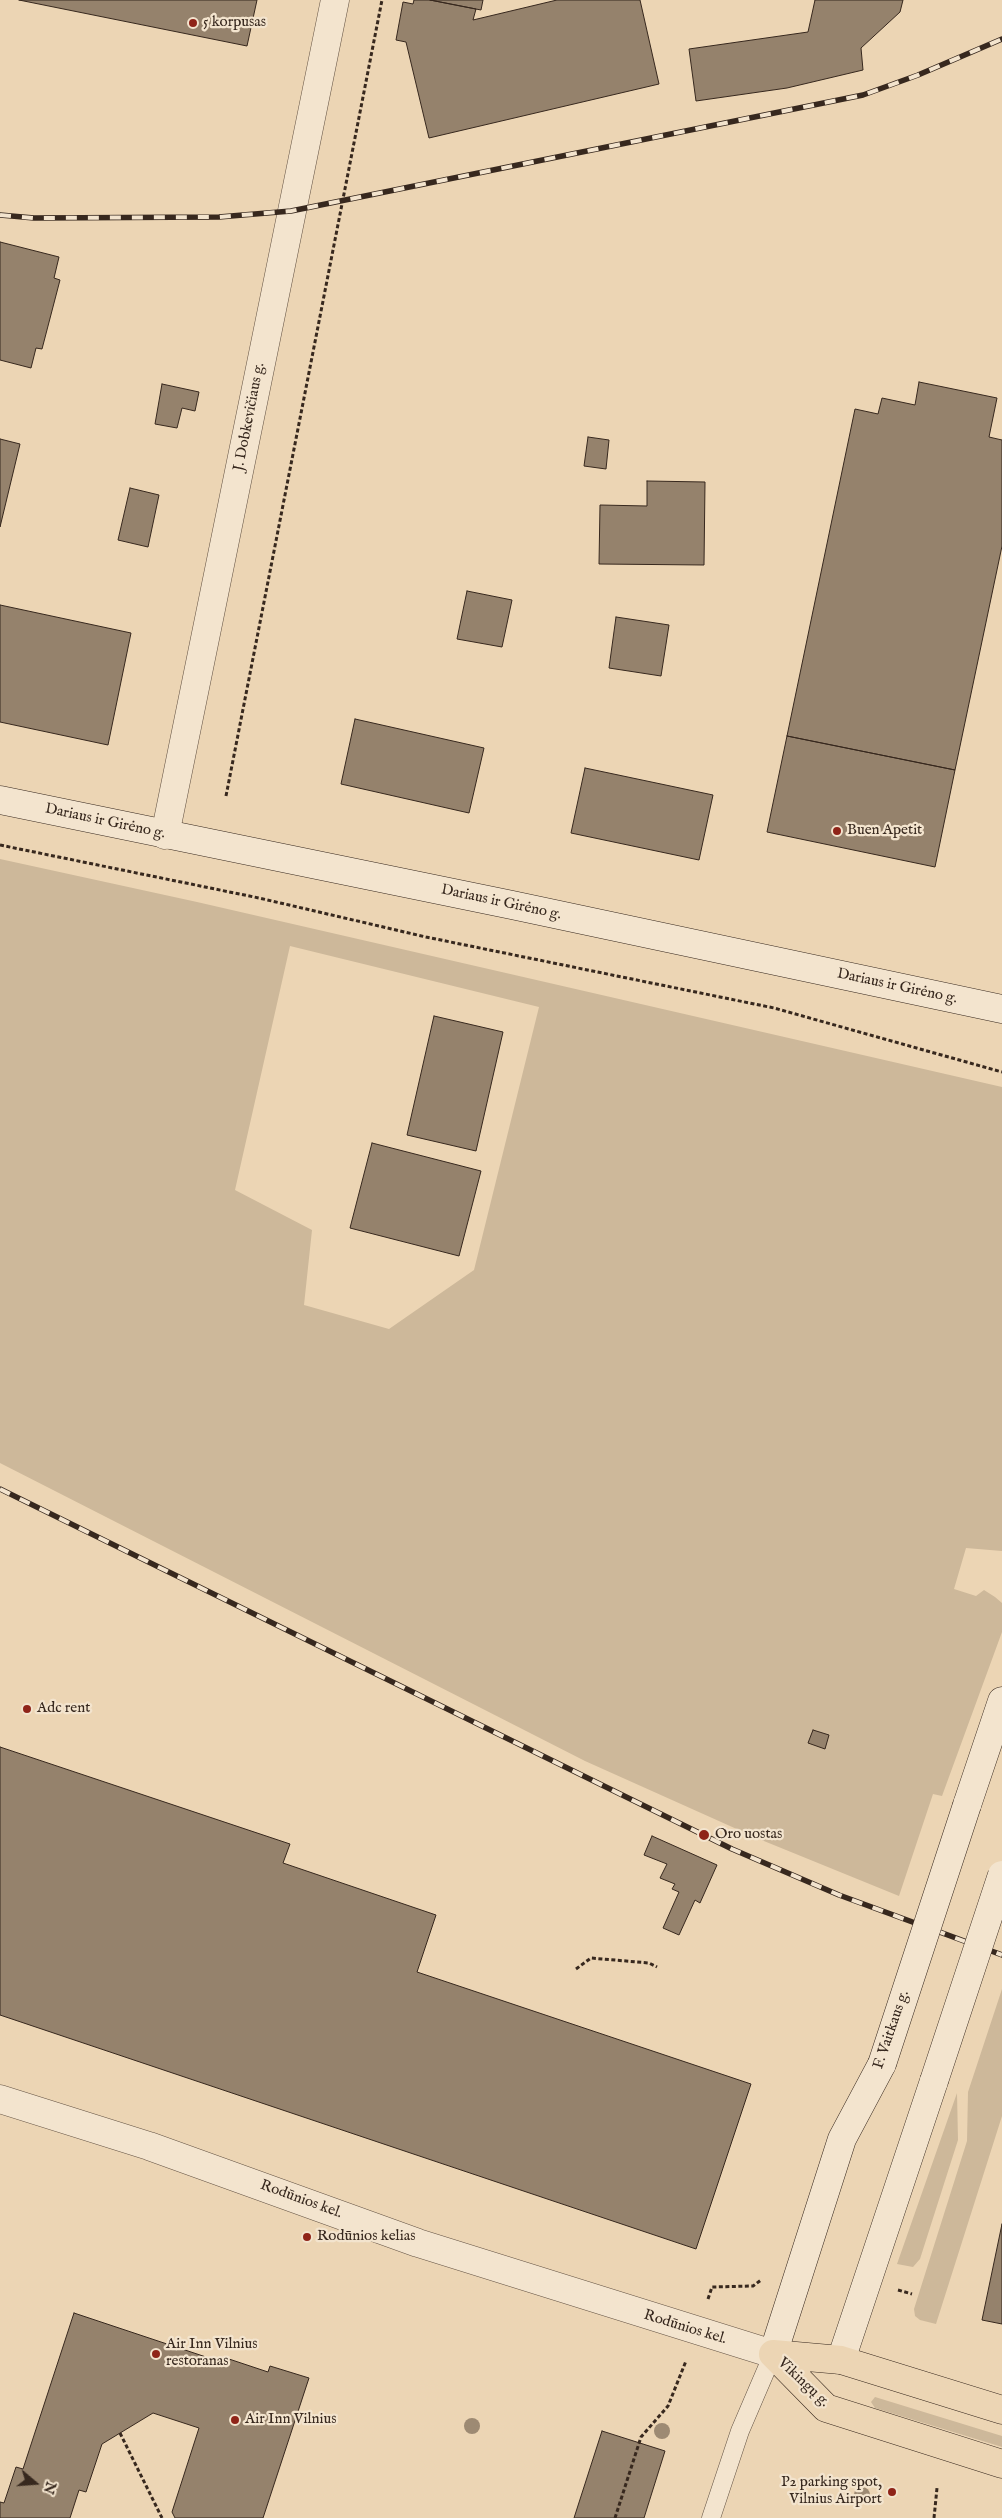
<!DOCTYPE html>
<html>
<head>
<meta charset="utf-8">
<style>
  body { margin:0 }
  #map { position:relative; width:1002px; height:2518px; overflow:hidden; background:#ecd5b4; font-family:"IM FELL English",serif }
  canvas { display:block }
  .north { position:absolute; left:10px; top:2458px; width:50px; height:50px; -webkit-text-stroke:4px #f3e4ce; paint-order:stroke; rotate:108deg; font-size:14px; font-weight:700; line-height:20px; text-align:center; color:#37281e }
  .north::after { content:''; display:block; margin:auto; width:18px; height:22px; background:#37281e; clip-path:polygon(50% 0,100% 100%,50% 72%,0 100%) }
</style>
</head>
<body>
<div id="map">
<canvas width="1002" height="2518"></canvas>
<div class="north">N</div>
</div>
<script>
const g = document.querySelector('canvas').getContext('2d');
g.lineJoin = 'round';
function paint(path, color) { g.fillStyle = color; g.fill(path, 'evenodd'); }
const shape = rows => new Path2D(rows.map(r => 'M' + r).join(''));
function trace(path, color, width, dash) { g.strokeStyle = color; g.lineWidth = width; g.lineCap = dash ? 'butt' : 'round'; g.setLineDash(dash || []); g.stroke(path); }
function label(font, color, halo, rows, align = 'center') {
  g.font = font + ' "IM FELL English",serif'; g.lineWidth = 4.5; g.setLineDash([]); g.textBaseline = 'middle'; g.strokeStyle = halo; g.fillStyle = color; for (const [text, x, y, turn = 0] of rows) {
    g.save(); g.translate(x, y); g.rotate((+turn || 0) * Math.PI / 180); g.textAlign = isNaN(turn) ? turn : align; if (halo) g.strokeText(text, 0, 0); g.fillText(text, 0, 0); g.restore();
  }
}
paint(shape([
  [0,859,197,902,1002,1087,1002,1551,966,1548,954,1589,976,1596,984,1590,995,1597,1002,1603,1002,1632,942,1796,933,1794,899,1896,759,1839,585,1761,0,1463],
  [290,946,539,1007,474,1270,389,1329,304,1305,312,1230,235,1190],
  [1002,1989,1002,2116,936,2324,920,2320,915,2316,914,2309,967,2141,968,2092],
  [957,2093,958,2140,920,2259,913,2267,897,2264],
  [875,2397,1002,2436,1002,2447,875,2408,871,2402]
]), '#cdb89a');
const building = shape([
  [19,0,257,0,247,46,19,0],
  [414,0,430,0,476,9,473,20,557,0,640,0,659,84,429,138,406,42,396,40,403,2,413,4,414,0],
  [430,0,483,0,481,10,430,0],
  [815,0,903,0,900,12,861,48,863,70,787,88,696,101,689,49,808,32,815,0],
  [0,242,59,257,54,278,60,280,42,349,36,348,31,368,0,360,0,242],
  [919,382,997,398,989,437,1002,440,1002,546,955,770,787,736,855,409,878,414,882,398,915,405,919,382],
  [162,384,199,392,195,411,182,408,177,428,155,424,162,384],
  [588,437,609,440,606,469,584,466,588,437],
  [0,439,20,444,0,527,0,439],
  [647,481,705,482,704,565,599,564,600,505,647,506,647,481],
  [130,488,159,495,148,547,118,540,130,488],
  [467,591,512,600,502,647,457,639,467,591],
  [0,605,131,633,108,745,0,722,0,605],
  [616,617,669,625,661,676,609,668,616,617],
  [355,719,484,748,469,813,341,784,355,719],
  [787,736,955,770,935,867,767,832,787,736],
  [585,768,713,795,699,860,571,833,585,768],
  [434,1016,503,1032,476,1151,407,1135,434,1016],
  [372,1143,481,1171,459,1256,350,1228,372,1143],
  [813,1730,829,1735,825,1749,808,1743,813,1730],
  [0,1747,290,1844,283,1863,436,1915,417,1972,751,2084,696,2249,0,2015,0,1747],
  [652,1836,717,1865,700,1903,695,1900,679,1935,663,1928,679,1892,672,1889,675,1884,660,1878,667,1864,644,1855,652,1836],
  [1002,2224,1002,2324,982,2320,1002,2224],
  [74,2313,224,2363,226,2358,268,2372,270,2366,309,2378,263,2518,175,2518,172,2512,199,2428,153,2413,102,2444,86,2492,79,2490,70,2518,0,2518,0,2502,4,2503,16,2467,23,2469,74,2313],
  [602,2431,665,2451,644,2518,574,2518,602,2431]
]);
paint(building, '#95826c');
trace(building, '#37281e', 1);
const lane = shape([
  [711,2518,740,2431,773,2354]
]);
const street = shape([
  [165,835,335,0],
  [0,2099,149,2146,418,2243,773,2354]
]);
const secondary = shape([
  [0,800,512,905,1002,1009],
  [967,1805,1002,1701],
  [773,2354,842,2139,882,2064],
  [841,2360,934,2081]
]);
const primary = shape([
  [773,2354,826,2408,1002,2464],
  [773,2354,841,2360,1002,2410]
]);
trace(lane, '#645344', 19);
trace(street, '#645344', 29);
trace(secondary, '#37281e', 29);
trace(primary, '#37281e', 29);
trace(shape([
  [226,796,382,0],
  [0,845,259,898,426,937,774,1008,1002,1072],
  [576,1969,591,1958,649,1963,657,1967],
  [898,2290,912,2294],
  [708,2299,712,2287,753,2286,761,2280],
  [120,2433,162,2518],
  [615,2518,641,2437,668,2406,686,2361],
  [934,2518,937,2488]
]), '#37281e', 3, [4, 2.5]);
trace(lane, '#f3e4ce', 18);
trace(street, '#f3e4ce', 28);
trace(secondary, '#f3e4ce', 28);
trace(primary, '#ecd5b4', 28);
const rail = shape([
  [0,215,34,218,219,217,291,211,863,95,918,75,1002,39],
  [0,1489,732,1849,839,1895,1002,1955]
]);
trace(rail, '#37281e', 5.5);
trace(rail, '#f3e4ce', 4, [11]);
const secondaryBridge = shape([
  [882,2064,967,1805],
  [934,2081,1002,1875]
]);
trace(secondaryBridge, '#37281e', 29, []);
trace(secondaryBridge, '#f3e4ce', 28);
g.fillStyle = '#9d8a73';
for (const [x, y] of [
  [472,2426],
  [662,2431],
  [862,2495]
]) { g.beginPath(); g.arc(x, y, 8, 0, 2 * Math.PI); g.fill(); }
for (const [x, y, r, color] of [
  [193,23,5,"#8f2418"],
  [837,831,5,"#8f2418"],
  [27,1709,5,"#8f2418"],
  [704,1835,6,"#8f2418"],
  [307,2237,5,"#8f2418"],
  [156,2354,5,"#8f2418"],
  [235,2420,5,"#8f2418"],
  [892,2492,5,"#8f2418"]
]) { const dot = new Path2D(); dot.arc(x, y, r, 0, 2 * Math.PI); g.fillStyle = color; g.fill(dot); trace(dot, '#f3e4ce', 2); }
label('15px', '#37281e', '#f3e4ce', [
  ["5 korpusas",203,23],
  ["Buen Apetit",847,831],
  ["Adc rent",37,1709],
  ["Oro uostas",715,1835],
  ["Rodūnios kelias",317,2237],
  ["Air Inn Vilnius",166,2345],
  ["restoranas",166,2362],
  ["Air Inn Vilnius",245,2420],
  ["P2 parking spot,",882,2483,"right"],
  ["Vilnius Airport",882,2500,"right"]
], 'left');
label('15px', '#37281e', '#f3e4ce', [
  ["J. Dobkevičiaus g.",250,417,-79],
  ["Dariaus ir Girėno g.",105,822,12],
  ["Dariaus ir Girėno g.",501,903,12],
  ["Dariaus ir Girėno g.",897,987,12],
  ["F. Vaitkaus g.",892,2030,-71],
  ["Rodūnios kel.",301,2200,20],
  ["Rodūnios kel.",685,2328,17],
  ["Vikingų g.",803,2383,43]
]);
</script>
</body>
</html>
